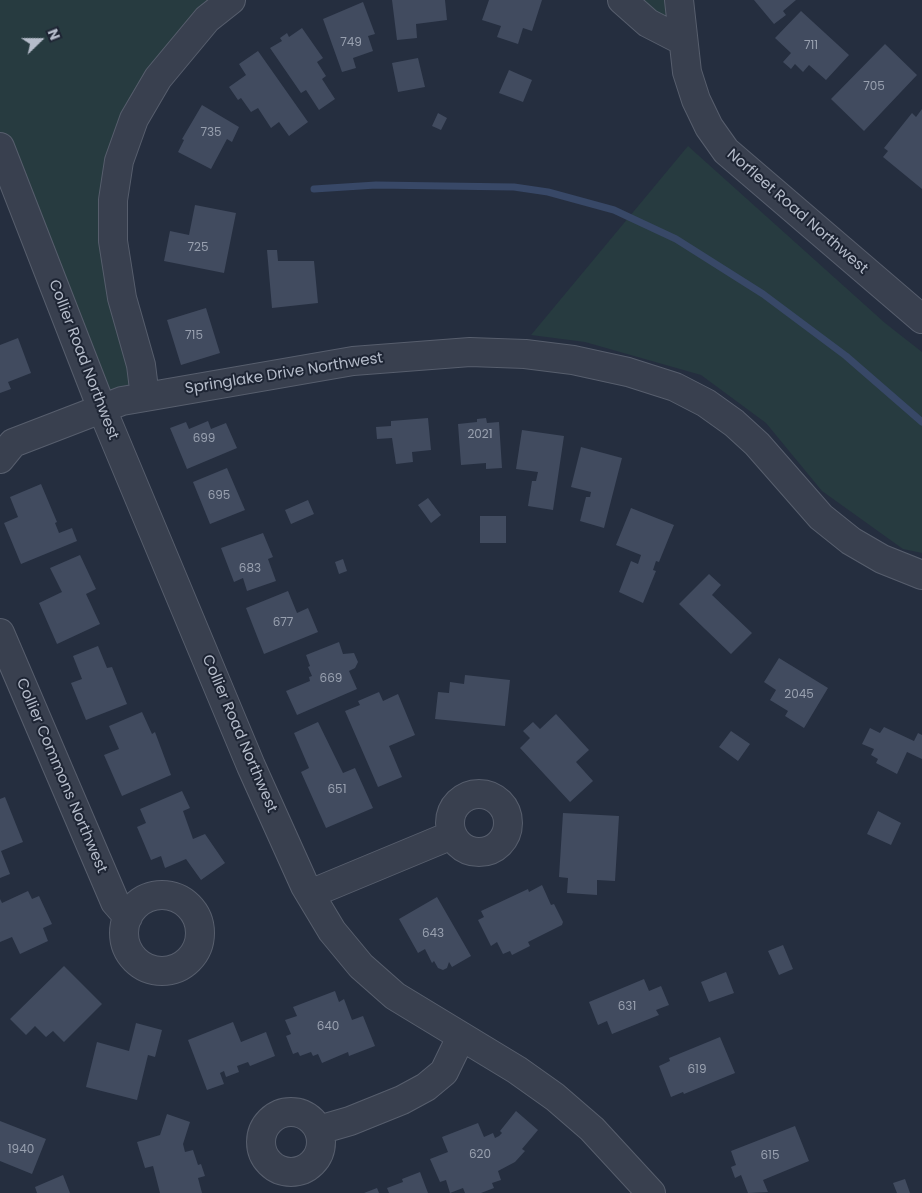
<!DOCTYPE html>
<html>
<head>
<meta charset="utf-8">
<style>
  body { margin:0 }
  #map { position:relative; width:922px; height:1193px; overflow:hidden; background:#252e3f; font-family:Poppins,sans-serif }
  canvas { display:block }
  .north { position:absolute; left:15px; top:15px; width:50px; height:50px; -webkit-text-stroke:4px #1e2534; paint-order:stroke; rotate:68deg; font-size:14px; font-weight:700; line-height:20px; text-align:center; color:#b5bcca }
  .north::after { content:''; display:block; margin:auto; width:18px; height:22px; background:#b5bcca; clip-path:polygon(50% 0,100% 100%,50% 72%,0 100%) }
</style>
</head>
<body>
<div id="map">
<canvas width="922" height="1193"></canvas>
<div class="north">N</div>
</div>
<script>
const g = document.querySelector('canvas').getContext('2d');
g.lineJoin = 'round';
function paint(path, color) { g.fillStyle = color; g.fill(path, 'evenodd'); }
const shape = rows => new Path2D(rows.map(r => 'M' + r).join(''));
function trace(path, color, width, dash) { g.strokeStyle = color; g.lineWidth = width; g.lineCap = dash ? 'butt' : 'round'; g.setLineDash(dash || []); g.stroke(path); }
function label(font, color, halo, rows, align = 'center') {
  g.font = font + ' Poppins,sans-serif'; g.lineWidth = 4; g.setLineDash([]); g.textBaseline = 'middle'; g.strokeStyle = halo; g.fillStyle = color; for (const [text, x, y, turn = 0] of rows) {
    g.save(); g.translate(x, y); g.rotate((+turn || 0) * Math.PI / 180); g.textAlign = isNaN(turn) ? turn : align; if (halo) g.strokeText(text, 0, 0); g.fillText(text, 0, 0); g.restore();
  }
}
paint(shape([
  [0,0,231,0,158,78,113,200,145,397,102,409,0,147],
  [622,0,679,0,683,41],
  [688,146,885,323,922,352,922,553,903,549,822,491,766,423,701,375,585,342,531,335]
]), '#273b40');
trace(shape([
  [314,189,376,185,514,187,548,192,614,210,676,239,763,294,846,356,922,422]
]), '#384867', 7);
paint(shape([
  [392,0,445,0,447,20,416,24,417,38,397,40],
  [489,0,542,0,532,31,523,28,518,44,497,37,501,26,482,20],
  [754,0,796,0,783,11,786,15,774,24],
  [363,2,375,34,368,36,373,51,353,58,356,68,342,72,323,19],
  [801,11,849,55,826,80,809,65,803,72,795,64,791,69,783,62,791,53,775,38],
  [302,28,323,58,317,62,326,76,322,79,335,99,319,110,306,90,301,93,270,48,282,41,280,38,287,33,289,37],
  [885,44,917,75,864,131,831,99],
  [258,51,308,122,289,136,279,122,271,128,258,108,251,112,241,98,238,100,229,87,246,75,239,64],
  [418,58,425,87,398,92,392,63],
  [509,70,532,80,523,102,499,93],
  [202,105,239,127,232,142,227,139,211,169,178,152,184,140,182,139],
  [922,109,922,189,883,157,888,151,884,148,912,113,916,117],
  [438,113,447,118,441,130,432,126],
  [195,205,236,213,224,273,164,261,170,231,189,235],
  [267,250,277,250,278,261,314,261,318,303,272,308],
  [206,308,220,353,181,365,167,320],
  [18,338,31,373,8,382,11,389,0,393,0,345],
  [428,418,431,450,412,452,413,462,396,464,392,438,377,439,376,427,391,426,391,421],
  [486,418,487,423,499,422,502,468,486,469,486,463,461,465,458,424,477,422,477,419],
  [208,421,211,429,226,423,237,448,187,469,170,428,186,422,189,429],
  [522,430,564,436,553,510,528,506,532,481,536,481,538,472,516,469],
  [581,447,622,458,604,528,580,521,586,497,590,497,591,492,571,487],
  [227,468,245,510,210,524,193,482],
  [41,484,57,522,55,523,59,533,72,528,77,541,21,564,4,523,18,517,10,497],
  [428,498,441,515,431,523,418,505],
  [308,500,314,514,291,524,285,510],
  [631,508,674,525,659,562,656,561,653,570,656,571,643,603,619,592,631,561,638,564,641,555,616,545],
  [480,516,506,516,506,543,480,543],
  [263,533,273,557,268,559,276,581,247,591,243,578,234,582,221,548],
  [80,555,96,589,86,594,100,624,57,644,39,603,62,592,50,568],
  [343,559,347,571,339,574,335,562],
  [709,574,721,585,712,595,752,633,731,654,679,604],
  [288,591,297,613,308,608,318,632,264,654,246,608],
  [339,642,343,654,354,653,358,662,355,668,349,671,357,689,297,715,286,691,310,681,309,677,312,676,308,667,310,666,306,655],
  [98,646,107,668,112,667,127,704,86,720,71,683,82,679,73,656],
  [779,658,828,688,804,728,785,716,788,711,770,700,776,690,764,682],
  [465,675,510,680,505,726,435,719,438,692,449,693,450,682,464,684],
  [379,692,383,701,398,694,415,735,389,746,402,777,378,787,345,711,360,705,358,701],
  [142,712,152,734,155,732,171,775,122,796,104,755,119,749,109,726],
  [556,714,589,750,576,762,593,781,570,802,520,748,530,738,523,731,533,722,540,729],
  [318,722,343,773,355,768,373,808,326,828,301,772,309,768,294,733],
  [884,727,914,741,918,733,922,735,922,759,907,752,897,774,876,763,878,759,871,755,874,749,862,744,870,728,880,733],
  [731,731,750,744,738,761,719,747],
  [182,791,190,808,183,811,193,839,205,834,225,863,201,880,186,859,165,868,161,856,151,860,137,827,146,823,140,809],
  [5,797,23,842,1,851,10,874,0,878,0,799],
  [878,811,901,823,891,845,867,834],
  [563,813,619,816,615,881,597,880,597,895,567,893,568,878,559,877],
  [542,885,551,905,554,904,563,922,562,925,528,942,530,946,512,955,510,951,503,954,497,942,491,946,478,920,484,917,481,911,528,889,529,892],
  [28,891,32,899,39,896,52,924,43,928,48,941,20,954,12,937,0,942,0,899,2,903],
  [437,897,471,956,452,967,449,962,447,968,443,970,438,968,434,961,432,963,425,949,418,953,399,919],
  [783,945,793,969,779,975,768,951],
  [64,966,102,1004,64,1042,53,1031,46,1037,35,1026,26,1035,10,1019],
  [726,972,734,993,709,1002,701,982],
  [644,979,649,991,661,986,669,1005,656,1010,659,1015,612,1034,607,1021,598,1025,589,1002],
  [335,991,339,1002,344,999,352,1020,363,1016,375,1046,349,1056,348,1052,322,1063,318,1054,313,1056,311,1052,300,1056,298,1052,293,1054,286,1036,291,1034,285,1020,297,1016,293,1007],
  [233,1022,241,1042,266,1032,275,1056,250,1066,248,1062,237,1066,239,1072,226,1077,224,1071,220,1073,224,1084,207,1090,188,1040],
  [136,1023,162,1030,155,1057,148,1055,137,1100,86,1087,97,1042,129,1051],
  [720,1037,735,1073,684,1094,683,1092,671,1097,659,1066,670,1061,669,1058],
  [516,1111,538,1130,522,1149,525,1151,515,1162,498,1171,501,1180,492,1183,494,1188,481,1193,465,1193,463,1188,450,1193,446,1180,440,1182,430,1159,448,1152,442,1137,478,1123,484,1137,493,1133,495,1138,499,1136,502,1133,500,1131],
  [167,1114,190,1122,183,1144,185,1152,193,1150,198,1165,201,1164,205,1176,198,1178,202,1193,160,1193,153,1166,145,1168,137,1142,160,1135],
  [0,1121,46,1139,32,1174,0,1161],
  [795,1126,809,1161,763,1180,768,1192,748,1193,741,1175,735,1178,731,1167,736,1165,731,1151],
  [420,1172,428,1193,389,1193,387,1188,403,1182,402,1179],
  [63,1175,70,1193,37,1193,35,1187],
  [905,1179,910,1193,897,1193,893,1183],
  [377,1188,379,1193,364,1193]
]), '#414b5f');
const minor = shape([
  [622,0,648,23,683,41],
  [679,0,687,72,696,100,709,127,726,151,922,319],
  [0,147,102,409,251,766,305,886,332,931,361,966,395,996,517,1070,555,1097,592,1129,651,1193],
  [145,397,141,365,122,298,113,241,113,200,119,161,134,119,158,78,207,19,231,0],
  [0,459,13,443,122,401,157,395,353,361,470,352,525,354,573,360,628,372,675,387,706,403,734,423,757,444,821,517,851,541,882,559,922,575],
  [0,633,115,902,128,917],
  '450 823a29 29 0 1 1 58 0a29 29 0 1 1-58 0Z',
  [310,894,452,835],
  '124 933a38 38 0 1 1 76 0a38 38 0 1 1-76 0Z',
  '261 1142a30 30 0 1 1 60 0a30 30 0 1 1-60 0Z',
  [319,1130,350,1121,402,1100,426,1087,444,1072,461,1037]
]);
trace(minor, '#575e6d', 30);
trace(minor, '#39404f', 28);
label('12px', '#98a0af', null, [
  ["749",351,43],
  ["711",811,46],
  ["705",874,87],
  ["735",211,133],
  ["725",198,248],
  ["715",194,336],
  ["2021",480,435],
  ["699",204,439],
  ["695",219,496],
  ["683",250,569],
  ["677",283,623],
  ["669",331,679],
  ["2045",799,695],
  ["651",337,790],
  ["643",433,934],
  ["631",627,1007],
  ["640",328,1027],
  ["619",697,1070],
  ["1940",21,1150],
  ["620",480,1155],
  ["615",770,1156]
]);
label('15px', '#b5bcca', '#1e2534', [
  ["Norfleet Road Northwest",797,212,41],
  ["Collier Road Northwest",83,360,69],
  ["Springlake Drive Northwest",284,374,-9],
  ["Collier Road Northwest",239,734,67],
  ["Collier Commons Northwest",61,776,67]
]);
</script>
</body>
</html>
